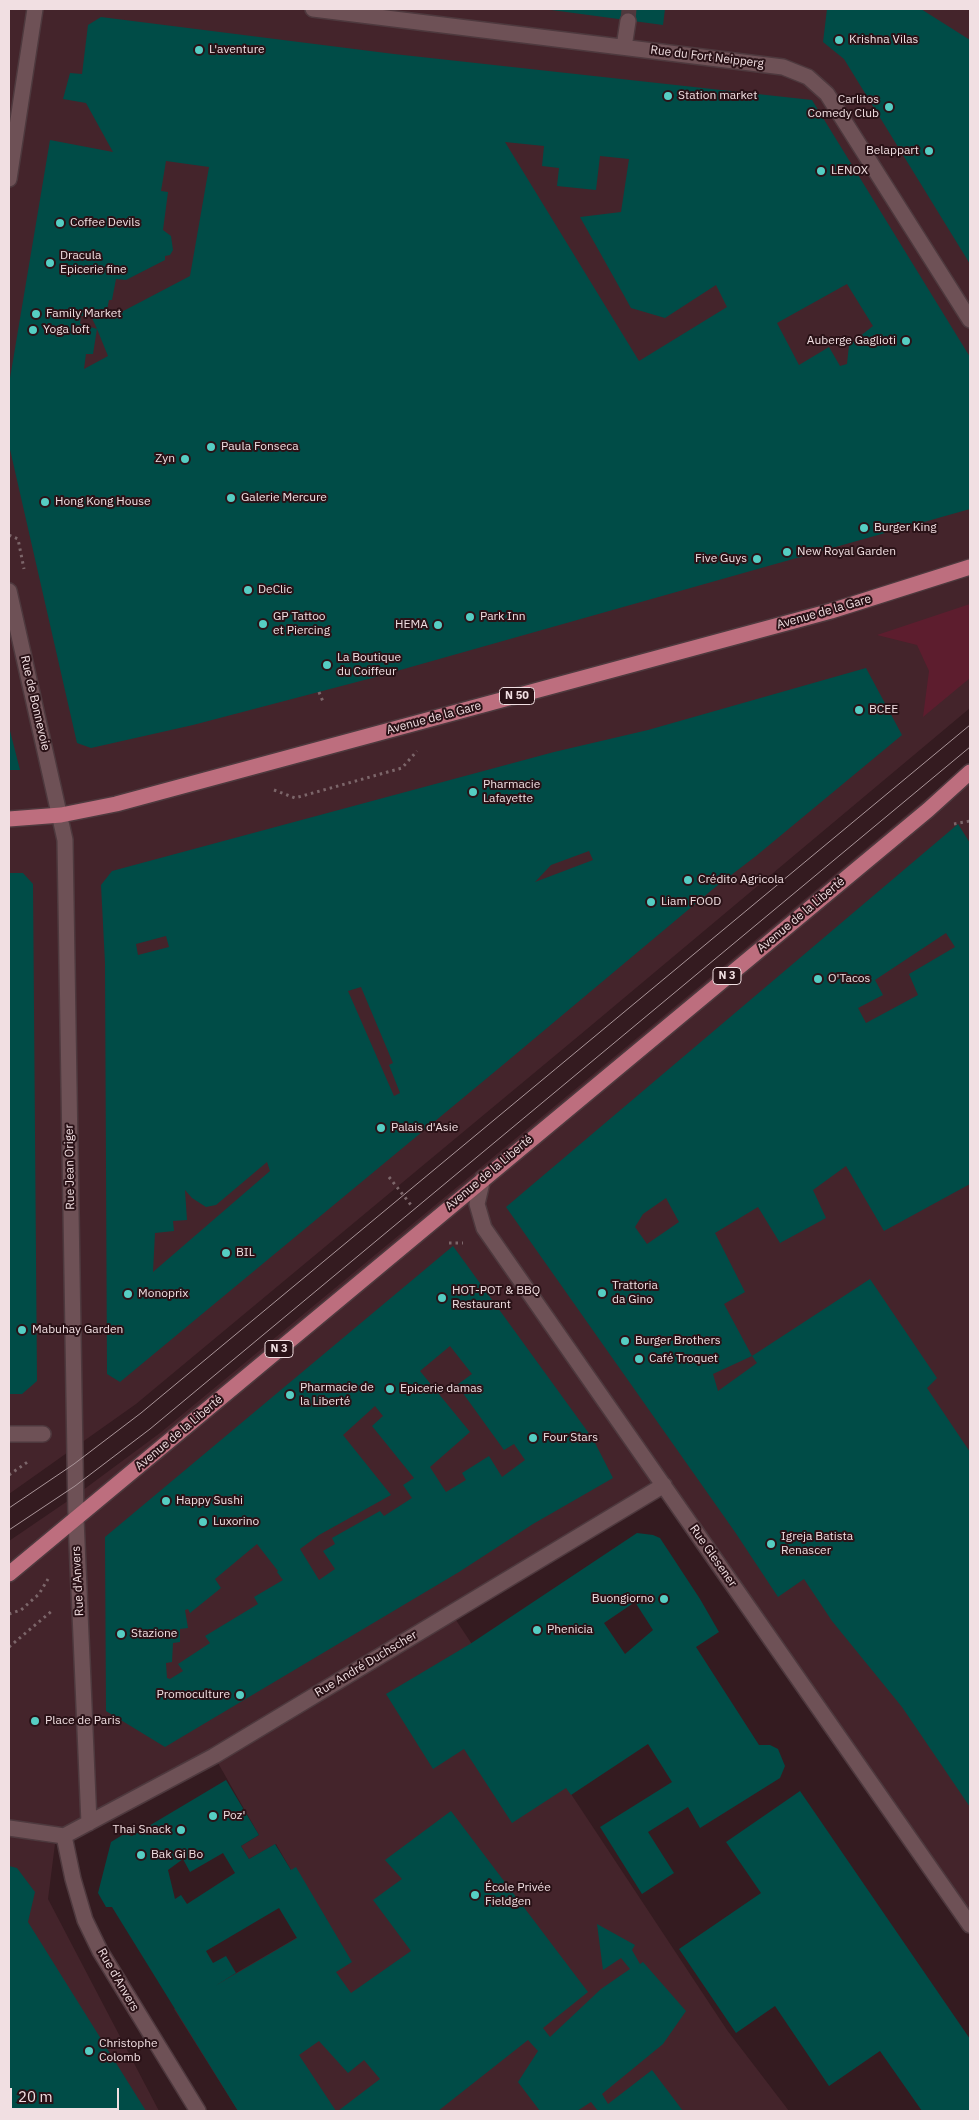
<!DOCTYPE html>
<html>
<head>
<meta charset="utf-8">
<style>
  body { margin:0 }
  #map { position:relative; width:979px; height:2120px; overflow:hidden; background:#341b20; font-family:"IBM Plex Sans",sans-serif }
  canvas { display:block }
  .frame { position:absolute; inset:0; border:10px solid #f1dfe2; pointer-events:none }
  .scale { position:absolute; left:10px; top:2088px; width:109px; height:22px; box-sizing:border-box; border:2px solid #f1dfe2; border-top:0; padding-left:6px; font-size:15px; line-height:18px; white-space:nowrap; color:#f1dfe2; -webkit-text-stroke:4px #2a1217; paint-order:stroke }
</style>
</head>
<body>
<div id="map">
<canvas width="979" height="2120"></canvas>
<div class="frame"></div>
<div class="scale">20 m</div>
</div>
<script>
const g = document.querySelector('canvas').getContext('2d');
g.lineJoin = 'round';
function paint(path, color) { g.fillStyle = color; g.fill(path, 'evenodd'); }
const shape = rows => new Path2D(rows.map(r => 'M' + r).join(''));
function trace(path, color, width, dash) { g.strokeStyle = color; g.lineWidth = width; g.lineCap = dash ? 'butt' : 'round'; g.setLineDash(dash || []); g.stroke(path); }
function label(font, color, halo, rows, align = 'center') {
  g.font = font + ' "IBM Plex Sans",sans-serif'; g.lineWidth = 4; g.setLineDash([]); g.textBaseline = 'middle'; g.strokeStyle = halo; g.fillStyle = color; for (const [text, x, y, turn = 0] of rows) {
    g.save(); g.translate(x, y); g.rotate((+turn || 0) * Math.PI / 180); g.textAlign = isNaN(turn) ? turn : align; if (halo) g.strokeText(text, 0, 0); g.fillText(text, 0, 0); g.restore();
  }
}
paint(shape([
  [9,9,970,9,970,708,581,1034,136,1404,9,1494],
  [969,763,970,1925,664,1485,452,1614,727,2030,789,2111,238,2111,174,2009,327,1920,291,1870,276,1844,249,1859,241,1846,259,1835,214,1756,64,1836,9,1828,9,1541,75,1496,160,1433],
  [9,1836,55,1844,48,1899,159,2111,9,2111]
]), '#44242b');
paint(shape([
  [970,604,970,678,923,717,929,671,917,645,877,635]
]), '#5d1d2e');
paint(shape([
  [544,9,665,9,663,25],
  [827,9,921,9,970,40,970,264,844,59,823,42],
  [101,17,394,54,812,100,970,357,970,509,372,678,193,725,91,748,77,743,9,445,9,384,50,140,113,152,86,103,63,99,70,73,82,74,88,25],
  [505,142,544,146,542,166,559,168,557,186,596,190,600,156,629,159,621,212,580,217,631,308,665,318,716,285,727,307,639,361],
  [166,161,209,167,190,276,110,318,108,315,98,316,99,309,107,310,109,300,112,300,116,279,126,280,165,260,165,256,170,255,173,250,171,236,163,230,168,192,161,191],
  [847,284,873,326,849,345,847,364,840,366,829,347,799,365,777,323],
  [81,316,91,316,97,329,108,356,84,369,86,354,93,354,97,329,80,324],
  [866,668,902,735,756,856,713,889,504,1064,120,1382,107,1374,105,963,101,885,112,871,554,752,648,730],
  [589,851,593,860,535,882,551,865],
  [166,936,169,947,138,955,136,944],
  [361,987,393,1063,389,1065,400,1093,394,1096,348,991],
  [267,1162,270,1171,153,1272,155,1233,174,1231,173,1221,187,1220,185,1190,192,1198,206,1207,216,1205],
  [9,727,20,770,9,770],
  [958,824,970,843,970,1184,884,1231,846,1166,813,1190,826,1218,780,1243,758,1207,715,1233,745,1292,724,1304,752,1356,713,1374,718,1391,757,1363,752,1356,870,1279,937,1378,927,1388,970,1452,970,1807,902,1707,832,1621,804,1579,778,1597,735,1532,506,1207],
  [946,933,955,947,909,974,918,995,866,1023,858,1008,883,995,875,980],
  [666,1198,679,1222,647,1244,635,1227,643,1214],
  [9,873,23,873,33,884,37,1381,22,1394,9,1394],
  [453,1246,593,1439,613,1478,533,1524,459,1572,165,1747,106,1711,105,1537],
  [450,1346,472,1374,457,1385,504,1450,514,1444,525,1460,502,1477,489,1456,462,1473,466,1480,446,1492,430,1467,470,1432,420,1371],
  [375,1406,383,1416,372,1426,414,1478,403,1485,412,1498,384,1516,380,1511,332,1538,335,1544,323,1551,335,1569,319,1580,300,1549,319,1535,391,1495,343,1435],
  [257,1544,278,1571,277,1572,283,1580,254,1597,258,1604,205,1636,210,1643,178,1664,183,1671,170,1679,167,1678,166,1663,172,1662,173,1643,180,1642,180,1629,188,1628,185,1610,188,1609,190,1613,221,1588,215,1579],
  [637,1533,653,1535,660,1538,700,1599,719,1632,696,1647,759,1745,770,1745,778,1749,785,1766,780,1778,700,1828,688,1807,648,1832,674,1873,642,1894,600,1827,672,1782,648,1744,571,1795,566,1788,512,1823,464,1749,433,1769,386,1694,470,1644],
  [635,1602,653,1630,625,1654,604,1623],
  [226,1780,259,1835,241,1846,249,1859,275,1844,291,1870,296,1867,352,1962,336,1972,351,1993,411,1951,373,1900,402,1879,385,1860,451,1811,588,1992,543,2028,550,2037,601,1989,630,1969,621,1958,603,1970,597,1924,635,1945,632,1950,640,1964,643,1962,686,2011,663,2044,602,2094,608,2104,652,2070,683,2111,598,2111,591,2102,577,2111,540,2111,518,2082,538,2051,528,2040,438,2111,338,2111,380,2079,364,2060,348,2073,319,2041,299,2055,336,2111,238,2111,112,1907,106,1907,98,1893,111,1842,124,1834,132,1836],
  [223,1853,235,1873,187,1904,181,1895,175,1899,168,1870,183,1859,190,1872],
  [279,1908,297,1938,215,1986,236,1973,226,1956,213,1963,206,1951],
  [800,1791,970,2039,970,2111,922,2111,880,2051,829,2086,775,2006,736,2033,679,1949,761,1893,726,1842],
  [9,1866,17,1868,35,1892,28,1922,146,2111,9,2111]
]), '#004c47');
trace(shape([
  [628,21,629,9]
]), '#50383d', 15, [15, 8]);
const street = shape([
  [313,9,783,67,808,77,827,94,970,320],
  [624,47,628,21],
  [483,1178,477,1204,484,1228,970,1925],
  [9,1434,43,1434],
  [76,1519,89,1823],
  [9,1828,64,1836],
  [64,1836,214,1756,664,1485],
  [64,1836,73,1879,85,1920,100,1951,198,2111]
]);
const secondary = shape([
  [9,179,35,9],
  [9,591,65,840,76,1519]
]);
const primary = shape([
  [9,819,61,815,116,804,831,611,970,567],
  [9,1574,928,810,970,772]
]);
trace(street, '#4e393e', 18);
trace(secondary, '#4e393e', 18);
trace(primary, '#4e393e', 18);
trace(shape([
  [9,535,18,539,24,569],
  [319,692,324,704],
  [274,790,295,798,402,768,417,751],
  [954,824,970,821],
  [389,1177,411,1205],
  [449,1243,463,1243],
  [9,1475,29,1461],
  [9,1614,21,1610,39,1594,48,1579],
  [9,1647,53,1610]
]), '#7c666a', 3, [2.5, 4]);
trace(street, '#6e5156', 15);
trace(secondary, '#6e5156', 15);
trace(primary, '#bd6e7e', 15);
trace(shape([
  [9,1508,74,1464,141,1413,970,725],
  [9,1530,75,1486,150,1429,970,747]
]), '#aa9599', 1);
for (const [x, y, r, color] of [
  [839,40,5,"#56cec3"],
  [199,50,5,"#56cec3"],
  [668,96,5,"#56cec3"],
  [889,107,5,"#56cec3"],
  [929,151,5,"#56cec3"],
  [821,171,5,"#56cec3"],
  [60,223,5,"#56cec3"],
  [50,263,5,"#56cec3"],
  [36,314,5,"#56cec3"],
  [33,330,5,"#56cec3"],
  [906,341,5,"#56cec3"],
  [211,447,5,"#56cec3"],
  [185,459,5,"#56cec3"],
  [231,498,5,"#56cec3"],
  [45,502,5,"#56cec3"],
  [864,528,5,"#56cec3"],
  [787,552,5,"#56cec3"],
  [757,559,5,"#56cec3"],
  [248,590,5,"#56cec3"],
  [470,617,5,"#56cec3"],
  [263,624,5,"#56cec3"],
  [438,625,5,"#56cec3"],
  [327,665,5,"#56cec3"],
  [859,710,5,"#56cec3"],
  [473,792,5,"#56cec3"],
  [688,880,5,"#56cec3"],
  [651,902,5,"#56cec3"],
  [818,979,5,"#56cec3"],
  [381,1128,5,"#56cec3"],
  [226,1253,5,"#56cec3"],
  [602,1293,5,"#56cec3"],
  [128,1294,5,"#56cec3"],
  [442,1298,5,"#56cec3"],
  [22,1330,5,"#56cec3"],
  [625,1341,5,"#56cec3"],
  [639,1359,5,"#56cec3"],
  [390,1389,5,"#56cec3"],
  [290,1395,5,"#56cec3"],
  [533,1438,5,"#56cec3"],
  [166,1501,5,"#56cec3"],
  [203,1522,5,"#56cec3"],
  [771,1544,5,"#56cec3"],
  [664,1599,5,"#56cec3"],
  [537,1630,5,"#56cec3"],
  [121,1634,5,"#56cec3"],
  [240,1695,5,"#56cec3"],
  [35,1721,5,"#56cec3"],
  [213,1816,5,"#56cec3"],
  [181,1830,5,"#56cec3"],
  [141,1855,5,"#56cec3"],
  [475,1895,5,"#56cec3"],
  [89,2051,5,"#56cec3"]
]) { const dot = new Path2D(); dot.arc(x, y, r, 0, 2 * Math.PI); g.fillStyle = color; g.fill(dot); trace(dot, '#2a1217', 2); }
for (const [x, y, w] of [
  [517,696,35],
  [727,976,28],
  [279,1349,28]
]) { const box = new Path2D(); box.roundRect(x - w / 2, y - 8.5, w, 17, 4); g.fillStyle = '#2a1217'; g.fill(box); trace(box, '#f1dfe2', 1); }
label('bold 11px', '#f1dfe2', null, [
  ["N 50",517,696],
  ["N 3",727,976],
  ["N 3",279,1349]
]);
label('12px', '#f1dfe2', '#2a1217', [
  ["Krishna Vilas",849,40],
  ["L'aventure",209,50],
  ["Station market",678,96],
  ["Carlitos",879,100,"right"],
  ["Comedy Club",879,114,"right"],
  ["Belappart",919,151,"right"],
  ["LENOX",831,171],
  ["Coffee Devils",70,223],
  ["Dracula",60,256],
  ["Epicerie fine",60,270],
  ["Family Market",46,314],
  ["Yoga loft",43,330],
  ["Auberge Gaglioti",896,341,"right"],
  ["Paula Fonseca",221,447],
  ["Zyn",175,459,"right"],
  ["Galerie Mercure",241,498],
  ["Hong Kong House",55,502],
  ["Burger King",874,528],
  ["New Royal Garden",797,552],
  ["Five Guys",747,559,"right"],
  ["DeClic",258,590],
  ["GP Tattoo",273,617],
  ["et Piercing",273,631],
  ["Park Inn",480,617],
  ["HEMA",428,625,"right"],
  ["La Boutique",337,658],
  ["du Coiffeur",337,672],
  ["BCEE",869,710],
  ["Pharmacie",483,785],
  ["Lafayette",483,799],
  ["Crédito Agricola",698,880],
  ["Liam FOOD",661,902],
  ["O'Tacos",828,979],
  ["Palais d'Asie",391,1128],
  ["BIL",236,1253],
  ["Trattoria",612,1286],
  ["da Gino",612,1300],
  ["HOT-POT & BBQ",452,1291],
  ["Restaurant",452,1305],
  ["Monoprix",138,1294],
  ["Mabuhay Garden",32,1330],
  ["Burger Brothers",635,1341],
  ["Café Troquet",649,1359],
  ["Pharmacie de",300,1388],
  ["la Liberté",300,1402],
  ["Epicerie damas",400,1389],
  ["Four Stars",543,1438],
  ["Happy Sushi",176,1501],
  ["Luxorino",213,1522],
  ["Igreja Batista",781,1537],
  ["Renascer",781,1551],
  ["Buongiorno",654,1599,"right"],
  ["Phenicia",547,1630],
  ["Stazione",131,1634],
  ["Promoculture",230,1695,"right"],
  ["Place de Paris",45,1721],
  ["Poz'",223,1816],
  ["Thai Snack",171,1830,"right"],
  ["Bak Gi Bo",151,1855],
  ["École Privée",485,1888],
  ["Fieldgen",485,1902],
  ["Christophe",99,2044],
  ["Colomb",99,2058]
], 'left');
label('12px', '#f1dfe2', '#2a1217', [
  ["Rue du Fort Neipperg",707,57,7],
  ["Avenue de la Gare",824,612,-16],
  ["Rue de Bonnevoie",35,703,77],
  ["Avenue de la Gare",434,718,-15],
  ["Avenue de la Liberté",801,915,-40],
  ["Rue Jean Origer",70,1167,-91],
  ["Avenue de la Liberté",489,1173,-40],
  ["Avenue de la Liberté",179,1433,-40],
  ["Rue Glesener",713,1556,55],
  ["Rue d'Anvers",78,1581,-93],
  ["Rue André Duchscher",366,1664,-31],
  ["Rue d'Anvers",118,1980,60]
]);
</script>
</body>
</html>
